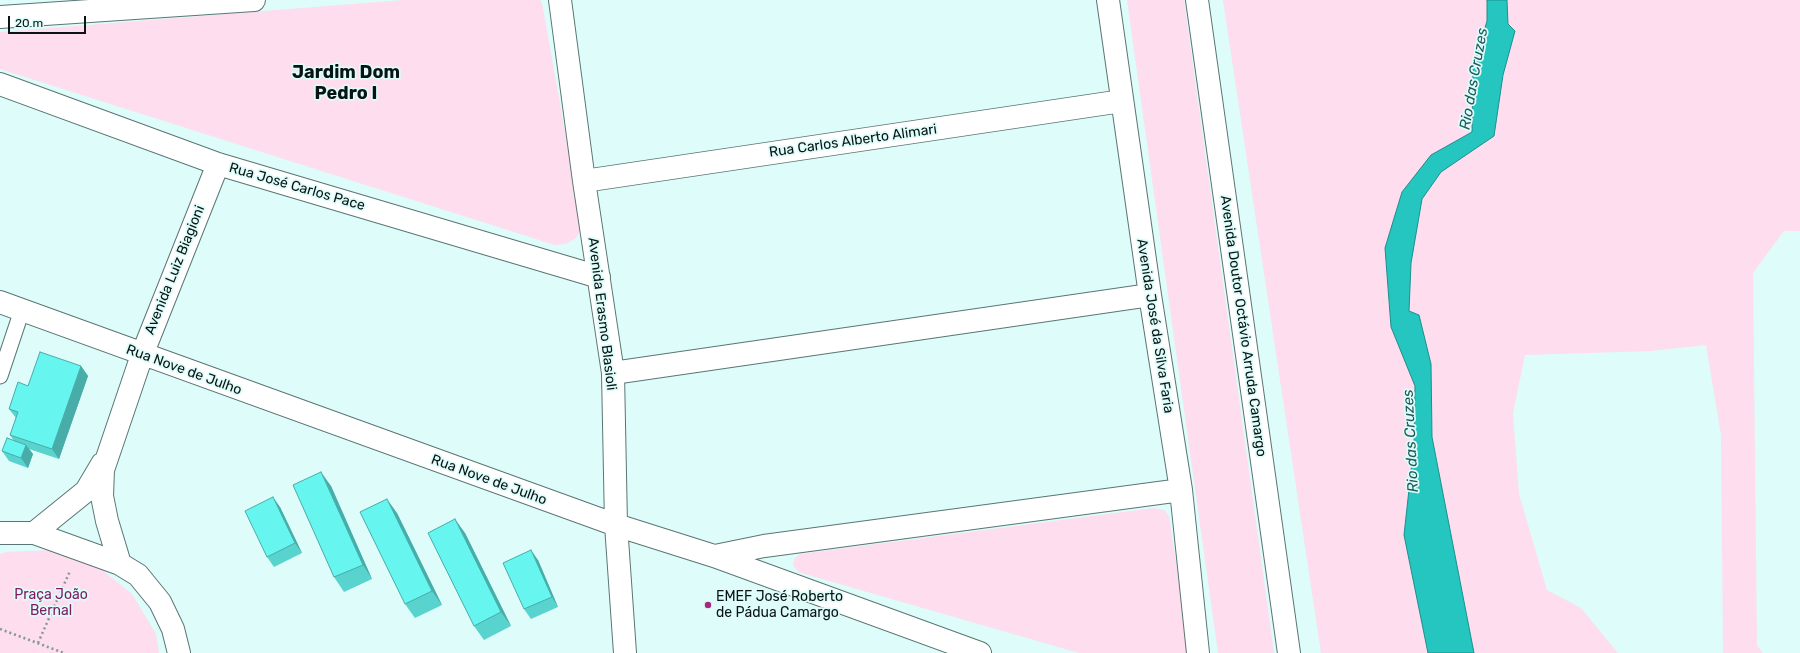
<!DOCTYPE html>
<html>
<head>
<meta charset="utf-8">
<style>
  body { margin:0 }
  #map { position:relative; width:1800px; height:653px; overflow:hidden; background:#ddfcfa; font-family:Rubik,sans-serif }
  canvas { display:block }
  .scale { position:absolute; left:8px; top:16px; width:78px; height:18px; box-sizing:border-box; border:2px solid #091413; border-top:0; padding-left:5px; font-size:12px; line-height:14px; white-space:nowrap; color:#091413; -webkit-text-stroke:3px #ddfcfa; paint-order:stroke }
</style>
</head>
<body>
<div id="map">
<canvas width="1800" height="653"></canvas>
<div class="scale">20 m</div>
</div>
<script>
const g = document.querySelector('canvas').getContext('2d');
g.lineJoin = 'round';
function paint(path, color) { g.fillStyle = color; g.fill(path, 'evenodd'); }
const shape = rows => new Path2D(rows.map(r => 'M' + r).join(''));
function trace(path, color, width, dash) { g.strokeStyle = color; g.lineWidth = width; g.lineCap = dash ? 'butt' : 'round'; g.setLineDash(dash || []); g.stroke(path); }
function label(font, color, halo, rows, align = 'center') {
  g.font = font + ' Rubik,sans-serif'; g.lineWidth = 3.5; g.setLineDash([]); g.textBaseline = 'middle'; g.strokeStyle = halo; g.fillStyle = color; for (const [text, x, y, turn = 0] of rows) {
    g.save(); g.translate(x, y); g.rotate((+turn || 0) * Math.PI / 180); g.textAlign = isNaN(turn) ? turn : align; if (halo) g.strokeText(text, 0, 0); g.fillText(text, 0, 0); g.restore();
  }
}
paint(shape([
  [403,0,540,0,542,3,582,228,576,238,566,244,555,245,0,69,0,32],
  [1127,0,1184,0,1274,653,1218,653],
  [1223,0,1800,0,1800,231,1784,231,1753,273,1757,646,1763,653,1723,653,1721,435,1706,345,1650,351,1525,355,1513,413,1519,494,1547,590,1581,608,1618,653,1321,653],
  [1154,508,1164,510,1169,516,1190,653,1079,653,798,572,793,565,794,559,800,554],
  [53,550,96,565,132,594,156,634,159,653,0,653,0,554,6,552]
]), '#fdddee');
const water = shape([
  [1487,0,1507,0,1508,24,1515,31,1503,75,1494,136,1441,172,1422,199,1411,263,1409,311,1419,315,1431,364,1432,437,1474,653,1428,653,1404,535,1414,444,1415,386,1391,327,1385,248,1402,192,1431,155,1472,132,1473,69,1487,21,1487,0]
]);
paint(water, '#25c5c0');
trace(water, '#1d908c', 1);
const lane = shape([
  [0,376,22,310]
]);
const street = shape([
  [560,0,584,181,613,373,616,525,625,653],
  [1108,0,1150,295,1181,490,1198,653],
  [1197,0,1289,653],
  [0,17,254,0],
  [0,84,218,164,599,277],
  [584,181,1122,101],
  [0,302,616,525,714,556,980,653],
  [613,373,1150,295],
  [0,533,34,533,120,564,138,575,160,602,173,629,179,653],
  [34,533,86,491,102,464],
  [715,556,764,546,1181,490],
  [120,564,107,521,102,496,103,470,142,355,218,164]
]);
trace(lane, '#5a7674', 17);
trace(street, '#5a7674', 24);
trace(shape([
  [0,629,64,653],
  [38,643,70,571]
]), '#829897', 2.5, [2, 3]);
trace(lane, '#fff', 15);
trace(street, '#fff', 22);
paint(shape([
  [81,366,88,376,59,459,29,449,33,454,28,468,9,461,2,451,14,441,10,435,16,418,9,409,28,386],
  [331,486,372,579,344,592,334,577],
  [280,507,302,553,274,567,267,557],
  [397,513,442,605,415,618,405,604],
  [465,533,511,626,484,640,474,626],
  [538,560,558,607,531,619,524,609]
]), '#59d3ce');
paint(shape([
  [81,366,88,376,59,459,52,449],
  [26,445,33,454,28,468,21,458],
  [321,472,331,486,372,579,363,565],
  [273,497,280,507,302,553,295,543],
  [387,499,397,513,442,605,432,591],
  [455,519,465,533,511,626,501,612],
  [531,550,538,560,558,607,552,597]
]), '#48aca8');
const building = shape([
  [40,352,81,366,52,449,10,435,18,412,9,409,18,382,28,386,40,352],
  [7,438,26,445,21,458,2,451,7,438],
  [321,472,363,565,334,577,293,485,321,472],
  [273,497,295,543,267,557,245,511,273,497],
  [387,499,432,591,405,604,360,512,387,499],
  [455,519,501,612,474,626,428,533,455,519],
  [531,550,552,597,524,609,503,563,531,550]
]);
paint(building, '#67f5f0');
trace(building, '#48aca8', 1);
for (const [x, y, r, color] of [
  [708,605,4,"#a52a7d"]
]) { const dot = new Path2D(); dot.arc(x, y, r, 0, 2 * Math.PI); g.fillStyle = color; g.fill(dot); trace(dot, '#ddfcfa', 1.5); }
label('14px', '#091413', '#ddfcfa', [
  ["Rua Carlos Alberto Alimari",853,141,-8],
  ["Rua José Carlos Pace",297,187,16],
  ["Avenida Luiz Biagioni",175,270,-68],
  ["Avenida Erasmo Blasioli",602,314,83],
  ["Avenida José da Silva Faria",1155,326,81],
  ["Avenida Doutor Octávio Arruda Camargo",1243,326,82],
  ["Rua Nove de Julho",184,370,20],
  ["Rua Nove de Julho",489,480,20]
]);
label('14px', '#801b60', '#ddfcfa', [
  ["Praça João",51,595],
  ["Bernal",51,611]
]);
label('14px', '#091413', '#ddfcfa', [
  ["EMEF José Roberto",716,597],
  ["de Pádua Camargo",716,613]
], 'left');
label('italic 15px', '#1e5a58', '#ddfcfa', [
  ["Rio das Cruzes",1474,79,-80],
  ["Rio das Cruzes",1411,441,-93]
]);
label('bold 18px', '#091413', '#ddfcfa', [
  ["Jardim Dom",346,73],
  ["Pedro I",346,94]
]);
</script>
</body>
</html>
